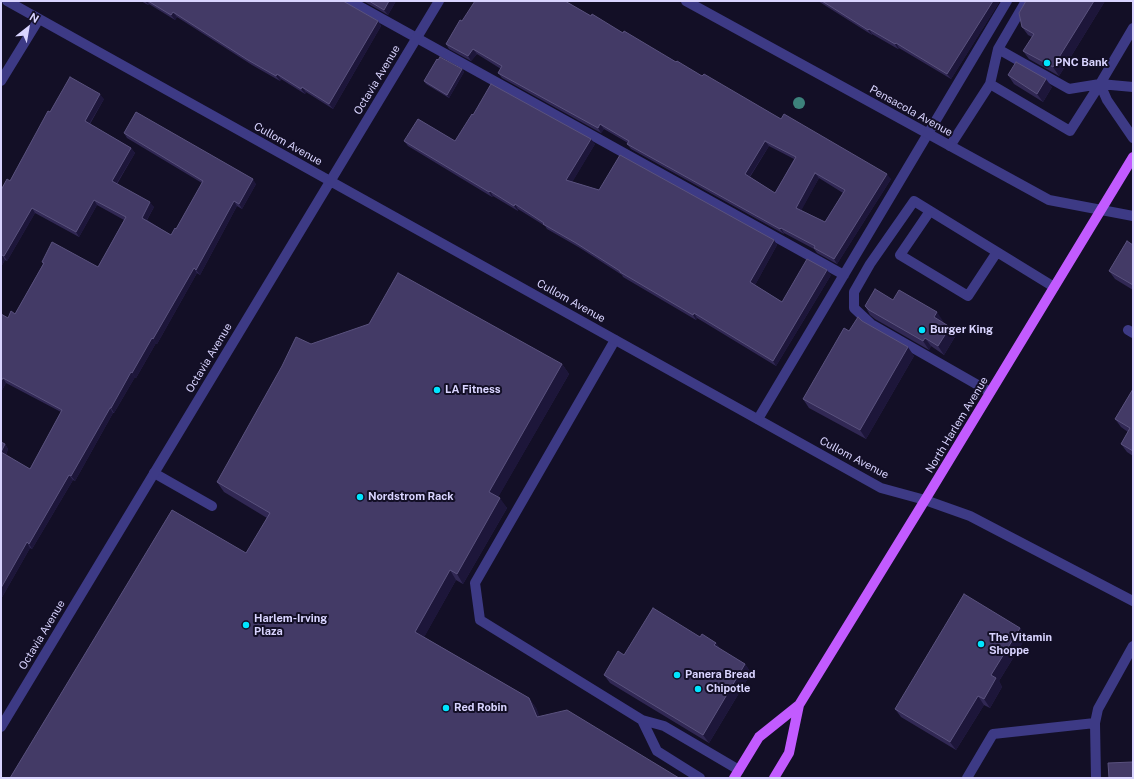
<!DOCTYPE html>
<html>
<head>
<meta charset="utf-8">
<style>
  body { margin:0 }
  #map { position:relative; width:1134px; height:779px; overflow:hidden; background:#130f26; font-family:"Public Sans",sans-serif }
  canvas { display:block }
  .frame { position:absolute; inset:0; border:2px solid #d9d4ff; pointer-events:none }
  .north { position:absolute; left:8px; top:8px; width:40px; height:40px; -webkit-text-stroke:3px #130f26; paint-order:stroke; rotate:31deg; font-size:11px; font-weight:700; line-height:16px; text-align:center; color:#d9d4ff }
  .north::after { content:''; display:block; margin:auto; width:14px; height:18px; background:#d9d4ff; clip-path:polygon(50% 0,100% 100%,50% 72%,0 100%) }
</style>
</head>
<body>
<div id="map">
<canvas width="1134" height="779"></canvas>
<div class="frame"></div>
<div class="north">N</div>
</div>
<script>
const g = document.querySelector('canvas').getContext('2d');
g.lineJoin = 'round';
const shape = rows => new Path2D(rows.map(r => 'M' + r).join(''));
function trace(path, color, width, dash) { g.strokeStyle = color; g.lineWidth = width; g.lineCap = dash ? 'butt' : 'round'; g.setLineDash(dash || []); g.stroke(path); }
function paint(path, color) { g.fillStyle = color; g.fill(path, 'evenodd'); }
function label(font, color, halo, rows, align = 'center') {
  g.font = font + ' "Public Sans",sans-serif'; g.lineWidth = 4; g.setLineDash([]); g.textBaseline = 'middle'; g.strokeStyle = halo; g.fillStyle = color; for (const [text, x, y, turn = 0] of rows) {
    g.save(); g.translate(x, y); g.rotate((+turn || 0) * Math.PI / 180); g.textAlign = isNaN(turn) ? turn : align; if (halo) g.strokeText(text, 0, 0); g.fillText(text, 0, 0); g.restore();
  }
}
trace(shape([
  [350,1,844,275],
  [998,49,1069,89,1100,84],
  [990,84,998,49,1026,1],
  [1133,87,1100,84,1107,100,1133,138],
  [950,146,990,84,1070,131,1100,84,1133,28],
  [930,211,900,255,968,296,997,252],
  [1128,330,1133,333],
  [615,340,475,583,480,620,642,720,664,726,739,770],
  [990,392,871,324,854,308,854,292,870,264,914,201,1054,287],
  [758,419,1007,1],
  [154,473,212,506],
  [642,720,657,751,700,778],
  [967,778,993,734,1095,723],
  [1096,778,1095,723,1098,709,1133,646]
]), '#3d3a85', 10);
trace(shape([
  [7,1,881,488,925,500,970,516,1133,601],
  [686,1,1049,200,1133,216],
  [1,81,39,19],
  [1,727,439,1]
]), '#3d3a85', 10);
trace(shape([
  [734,778,759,737,799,705,925,500,1133,157],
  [774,778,789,753,799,705]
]), '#c25bff', 10);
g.fillStyle = '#3d827b';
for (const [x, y] of [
  [799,103]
]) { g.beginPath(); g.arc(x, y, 6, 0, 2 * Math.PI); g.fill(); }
paint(shape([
  [141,1,344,1,344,2,378,21,381,26,333,109,306,92,305,94,281,79,280,81,252,65,177,17,175,20,149,4,148,5],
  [363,1,396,1,388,15],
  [818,1,1000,1,951,79,899,48,898,49,872,34,872,35],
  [1026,1,1105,1,1059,76,1029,59,1023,51,1032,37,1028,35,1022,27],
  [591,16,623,33,891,179,837,264,817,253,814,249,784,233,784,234,631,149,627,144,628,143,604,129,601,133,502,78,498,73,501,69,477,54,471,61,449,49,446,44,462,21],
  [769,146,794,159,775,193,750,177],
  [819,178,843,193,825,222,801,210],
  [462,69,464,72,449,98,426,84,424,81],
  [1008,75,1052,87,1043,102,1014,84],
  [104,99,90,124,131,148,135,153,117,184,154,207,147,220,171,235,176,229,202,183,127,138,124,133,256,184,242,209,237,206,200,275,197,273,157,344,156,343,136,378,135,377,114,413,113,413,75,481,73,480,32,549,30,548,1,599,5,444,8,449,6,455,30,469,61,412,6,383,1,392,1,314,8,318,15,314,43,264,42,262,98,267,124,220,97,205,79,237,35,213,7,261,5,260,1,267,1,190,10,181,50,112],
  [473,115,595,144,572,182,599,190,774,240,777,245,755,285,782,302,831,275,776,366,697,318,696,320,623,277,622,275,580,248,547,229,545,226,518,209,518,211,493,196,492,197,408,146,404,141,455,141],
  [1133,245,1133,290,1115,279,1109,271],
  [893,300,943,321,942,322,956,335,944,355,931,346,929,350,875,319,870,315,865,306],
  [862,321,914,356,866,439,809,408,803,399,849,331],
  [311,344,562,364,569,374,498,497,507,508,463,584,456,580,424,637,529,698,536,708,539,716,10,778,246,553,267,518,224,492,217,482],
  [1133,389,1133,456,1127,452,1121,444,1128,432,1121,427,1115,419],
  [1020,628,1026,637,999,681,1002,687,990,708,984,705,956,750,901,717,895,709],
  [700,637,716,643,720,649,745,664,751,673,709,743,610,683,604,675,624,655]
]), '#312854');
paint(shape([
  [145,1,147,1,149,4,148,5],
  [389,1,396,1,388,15,384,10],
  [993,1,1000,1,951,79,947,74],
  [1094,1,1105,1,1059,76,1053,67],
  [173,12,177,17,175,20,171,15],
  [378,21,381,26,333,109,329,104],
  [869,29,872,34,872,35,868,30],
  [896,43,899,48,898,49,895,44],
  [473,49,477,54,471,61,468,56],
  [462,69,464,72,449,98,447,95],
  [277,74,281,79,280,81,276,76],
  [1046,79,1052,87,1043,102,1037,94],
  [302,87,306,92,305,94,301,89],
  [100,94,104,99,88,126,85,121],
  [600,124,604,129,601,133,598,128],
  [591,139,595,144,570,186,566,180],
  [765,141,769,146,748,179,745,174],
  [131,148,135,153,115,186,112,181],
  [815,173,819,178,800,213,796,208],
  [887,174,891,179,837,264,834,259],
  [253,179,256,184,242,209,239,204],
  [490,191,493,196,492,197,489,192],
  [94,200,97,205,79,237,76,232],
  [234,201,237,206,200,275,196,270],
  [150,202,154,207,145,223,142,218],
  [515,204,518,209,518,211,514,206],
  [32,208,35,213,7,261,4,256],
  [781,228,784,233,784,234,780,229],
  [774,240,777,245,754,287,750,282],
  [2,255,5,260,1,267,1,256],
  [194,268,197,273,157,344,153,339],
  [827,270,831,275,776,366,773,361],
  [937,312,943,321,940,325,934,317],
  [694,313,697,318,696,320,693,315],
  [950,327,956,335,944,355,938,346],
  [152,338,156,343,136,378,132,373],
  [925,338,931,346,929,350,923,341],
  [908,347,914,356,866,439,860,430],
  [562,364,569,374,496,501,489,492],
  [131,372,135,377,114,413,111,408],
  [3,378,6,383,1,392,1,381],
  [110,408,113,413,75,481,71,476],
  [5,444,8,449,5,457,1,452],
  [69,475,73,480,32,549,29,544],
  [500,498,507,508,463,584,457,574],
  [27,542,30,548,1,599,1,588],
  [450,570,456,580,422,641,415,632],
  [1020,628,1026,637,999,681,1002,687,990,708,984,699,991,675],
  [716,643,722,651,714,645],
  [745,664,751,673,709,743,703,735],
  [978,696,984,705,956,750,950,742],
  [529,698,536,708,544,726,537,717]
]), '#1d163a');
const building = shape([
  [148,1,343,1,378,21,329,104,302,87,301,89,277,74,276,76,248,60,173,12,171,15,148,1],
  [369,1,389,1,384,10,369,1],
  [475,1,565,1,591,16,592,14,623,33,624,31,676,62,677,61,702,76,704,74,781,119,784,114,887,174,834,259,814,248,815,246,781,228,780,229,627,144,629,141,600,124,598,128,498,73,502,66,473,49,468,56,446,44,460,20,462,21,475,1],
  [765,141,796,157,775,193,745,174,765,141],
  [815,173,845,190,825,222,796,208,815,173],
  [822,1,993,1,947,74,896,43,895,44,869,29,868,30,822,1],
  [1026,1,1094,1,1053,67,1023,51,1034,34,1022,27,1019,13,1026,1],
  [440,57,462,69,447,95,424,81,437,59,438,60,440,57],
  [1016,62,1046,79,1037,94,1008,75,1016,62],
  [70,77,100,94,85,121,131,148,112,181,150,202,142,218,171,235,175,228,176,229,203,181,124,133,136,112,253,179,239,204,234,201,196,270,194,268,153,339,152,338,132,373,131,372,111,408,110,408,71,476,69,475,29,544,27,542,1,588,1,442,5,444,1,452,30,469,62,410,3,378,1,381,1,314,8,318,11,311,15,314,44,263,42,262,52,242,98,267,126,217,94,200,76,232,32,208,4,256,2,255,1,256,1,190,7,179,10,181,48,111,50,112,70,77],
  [491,84,591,139,566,180,599,190,620,155,774,240,750,282,782,302,807,259,827,270,773,361,694,313,693,315,620,272,620,271,576,243,543,224,544,223,515,204,514,206,490,191,489,192,404,141,418,119,455,141,472,114,473,115,491,84],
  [1127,241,1133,245,1133,285,1109,271,1127,241],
  [398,273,562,364,489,492,500,498,457,574,450,570,415,632,529,698,537,717,567,710,679,778,10,778,172,510,246,553,270,513,217,482,282,366,296,337,311,344,369,324,398,273],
  [875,289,893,300,899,290,937,312,934,317,950,327,938,346,925,338,923,341,869,310,865,306,875,289],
  [858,317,862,321,908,347,860,430,803,399,844,328,849,331,858,317],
  [1133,389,1133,451,1121,444,1130,428,1115,419,1133,389],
  [964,594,1020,628,991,675,996,678,984,699,978,696,950,742,895,709,964,594],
  [653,608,700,637,702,634,716,643,714,645,745,664,703,735,604,675,618,651,624,655,653,608],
  [1133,762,1133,778,1109,778,1108,763,1133,762]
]);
paint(building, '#433a66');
trace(building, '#5a527e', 1);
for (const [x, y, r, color] of [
  [1047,63,4,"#00e5ff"],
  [922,330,4,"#00e5ff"],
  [437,390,4,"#00e5ff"],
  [360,497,4,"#00e5ff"],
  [246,625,4,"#00e5ff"],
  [981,644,4,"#00e5ff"],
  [677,675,4,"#00e5ff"],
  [698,689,4,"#00e5ff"],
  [446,708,4,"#00e5ff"]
]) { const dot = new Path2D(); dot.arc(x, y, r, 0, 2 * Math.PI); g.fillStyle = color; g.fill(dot); trace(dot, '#130f26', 1.5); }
label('bold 11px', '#d9d4ff', '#130f26', [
  ["PNC Bank",1055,63],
  ["Burger King",930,330],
  ["LA Fitness",445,390],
  ["Nordstrom Rack",368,497],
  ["Harlem-Irving",254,619],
  ["Plaza",254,632],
  ["The Vitamin",989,638],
  ["Shoppe",989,651],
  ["Panera Bread",685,675],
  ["Chipotle",706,689],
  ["Red Robin",454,708]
], 'left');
label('11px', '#d9d4ff', '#130f26', [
  ["Octavia Avenue",377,80,-59],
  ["Pensacola Avenue",911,111,29],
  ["Cullom Avenue",288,144,29],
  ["Cullom Avenue",571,301,29],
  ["Octavia Avenue",209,358,-59],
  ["North Harlem Avenue",957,425,-59],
  ["Cullom Avenue",854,458,28],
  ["Octavia Avenue",42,635,-59]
]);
</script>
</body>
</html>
